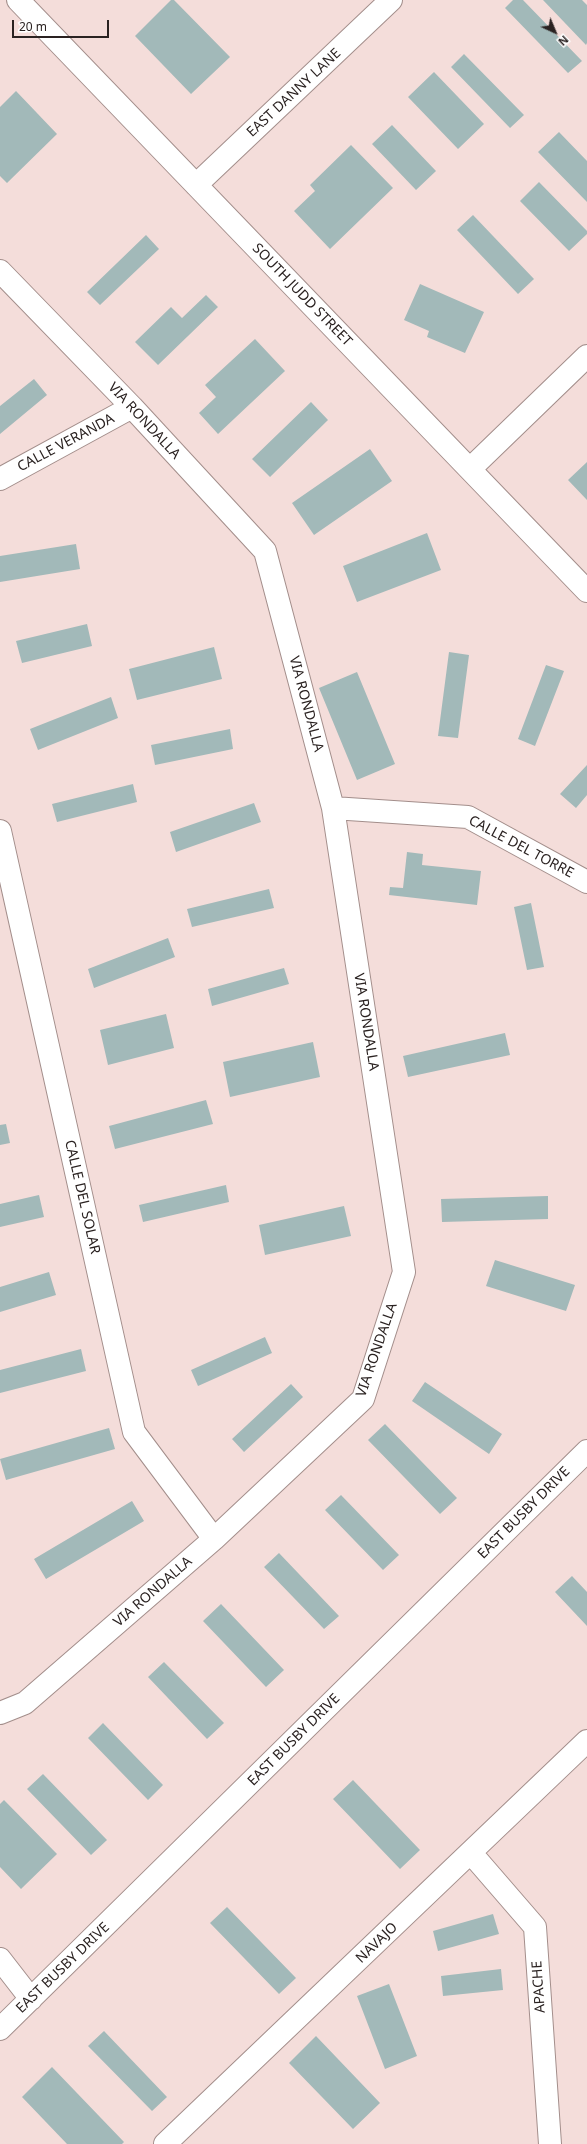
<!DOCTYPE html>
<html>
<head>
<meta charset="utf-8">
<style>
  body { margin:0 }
  #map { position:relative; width:587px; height:2144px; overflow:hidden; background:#f4ddda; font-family:"Noto Sans",sans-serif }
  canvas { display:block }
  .north { position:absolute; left:535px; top:12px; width:40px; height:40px; -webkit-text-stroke:3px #fff; paint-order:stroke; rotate:136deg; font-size:11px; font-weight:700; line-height:16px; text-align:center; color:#2a2221 }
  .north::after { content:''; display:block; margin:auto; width:14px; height:18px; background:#2a2221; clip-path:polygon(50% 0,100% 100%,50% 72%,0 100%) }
  .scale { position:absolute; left:12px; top:20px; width:97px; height:18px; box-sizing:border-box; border:2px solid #2a2221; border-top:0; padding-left:5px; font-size:12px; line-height:14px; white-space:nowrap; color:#2a2221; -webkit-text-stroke:3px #fff; paint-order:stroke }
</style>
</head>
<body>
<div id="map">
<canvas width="587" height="2144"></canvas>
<div class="north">N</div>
<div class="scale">20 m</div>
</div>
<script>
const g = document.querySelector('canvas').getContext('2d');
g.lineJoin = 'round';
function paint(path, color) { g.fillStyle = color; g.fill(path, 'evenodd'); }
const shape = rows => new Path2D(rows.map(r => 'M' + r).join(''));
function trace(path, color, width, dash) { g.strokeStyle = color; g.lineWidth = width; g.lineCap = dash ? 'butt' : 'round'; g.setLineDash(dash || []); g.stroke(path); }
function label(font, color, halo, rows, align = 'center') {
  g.font = font + ' "Noto Sans",sans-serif'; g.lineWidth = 3; g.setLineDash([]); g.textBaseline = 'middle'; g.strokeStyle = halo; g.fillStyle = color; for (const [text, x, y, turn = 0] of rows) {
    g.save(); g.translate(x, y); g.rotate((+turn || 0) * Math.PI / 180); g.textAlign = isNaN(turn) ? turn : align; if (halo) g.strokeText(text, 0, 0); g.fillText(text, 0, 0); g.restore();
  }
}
paint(shape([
  [171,0,174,0,230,57,191,94,135,36],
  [513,0,523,0,582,61,568,73,505,8],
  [543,0,582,0,587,5,587,43,586,45],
  [464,54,524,115,510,128,451,67],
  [434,72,484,124,458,149,408,97],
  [16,91,57,134,7,183,0,176,0,107],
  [392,125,436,171,416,190,372,144],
  [559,132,587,161,587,202,538,152],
  [351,145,393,188,330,249,294,211,315,191,310,185],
  [539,182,587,231,587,234,569,251,520,201],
  [473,215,534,279,518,294,457,230],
  [146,235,159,249,100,305,87,292],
  [420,284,484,312,465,353,427,337,429,331,404,320],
  [206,295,218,307,158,365,135,342,171,307,182,318],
  [255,339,285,371,218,434,199,413,216,397,205,385],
  [34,379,47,395,0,434,0,406],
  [311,402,328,420,270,477,252,459],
  [370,449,392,481,314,535,292,503],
  [587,462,587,500,568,480],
  [427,533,441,570,357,602,343,566],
  [76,544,80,569,0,582,0,556],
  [87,624,92,646,22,663,16,641],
  [214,647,222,679,137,700,129,669],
  [449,652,469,655,458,738,438,736],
  [546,665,564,671,535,746,518,739],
  [357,672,395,764,357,780,319,688],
  [111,697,118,718,38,750,30,729],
  [230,729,233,749,155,765,151,745],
  [587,765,587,795,576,808,560,794],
  [133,784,137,802,57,822,52,804],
  [254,803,261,822,176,852,170,832],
  [407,852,423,854,422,865,481,871,477,905,389,895,390,887,403,888],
  [269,889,274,908,192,927,187,909],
  [531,903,544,967,527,970,514,907],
  [168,938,175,957,94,988,88,969],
  [284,968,289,984,212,1006,208,989],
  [166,1014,174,1048,108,1065,100,1030],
  [505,1033,510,1055,408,1077,403,1056],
  [313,1042,320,1077,230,1097,223,1062],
  [206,1100,213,1124,115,1149,109,1126],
  [6,1124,10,1143,0,1145,0,1125],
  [226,1185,229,1202,143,1222,139,1205],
  [39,1195,44,1217,0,1227,0,1204],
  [548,1196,548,1219,442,1222,441,1199],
  [344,1206,351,1236,265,1255,259,1225],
  [495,1260,575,1285,566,1311,486,1286],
  [49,1272,56,1295,0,1312,0,1287],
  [265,1337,272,1353,198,1386,191,1370],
  [81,1349,86,1371,0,1393,0,1370],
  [425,1382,502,1434,489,1454,412,1401],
  [291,1384,303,1397,244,1452,232,1439],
  [385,1424,457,1498,440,1514,368,1440],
  [109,1428,115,1449,6,1480,0,1459],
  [341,1495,399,1555,383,1570,325,1510],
  [132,1501,144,1521,46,1579,34,1559],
  [279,1553,339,1616,324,1629,264,1567],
  [572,1576,587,1592,587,1626,555,1592],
  [221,1604,284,1670,266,1687,203,1621],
  [164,1662,224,1723,207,1739,148,1677],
  [103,1723,163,1785,148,1800,88,1738],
  [43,1774,107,1840,91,1855,27,1789],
  [353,1780,420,1850,400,1869,333,1799],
  [4,1800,57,1854,21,1889,0,1867,0,1804],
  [227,1907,296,1978,279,1994,210,1923],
  [493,1914,499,1934,438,1951,433,1931],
  [501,1969,503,1990,443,1996,441,1976],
  [389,1984,417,2056,385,2069,357,1996],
  [104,2031,167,2097,152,2111,88,2046],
  [316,2036,380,2103,353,2129,289,2063],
  [52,2067,124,2142,122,2144,67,2144,22,2097]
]), '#a2b9b9');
const minor = shape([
  [18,0,587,591],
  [196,185,391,0],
  [0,271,132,407,265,551,333,808,404,1272,363,1399,214,1539,25,1703,0,1713],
  [470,469,587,356],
  [0,479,132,407],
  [333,808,468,817,587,882],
  [0,831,134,1432,214,1539],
  [471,1853,535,1927,550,2144],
  [0,1959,31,1999],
  [0,2029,587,1451],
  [165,2144,587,1741]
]);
trace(minor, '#a38e8b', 24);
trace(minor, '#fff', 22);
label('14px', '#2a2221', '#fff', [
  ["EAST DANNY LANE",294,93,-43],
  ["SOUTH JUDD STREET",302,295,46],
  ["VIA RONDALLA",144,421,47],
  ["CALLE VERANDA",66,443,-28],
  ["VIA RONDALLA",306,704,75],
  ["CALLE DEL TORRE",521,847,28],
  ["VIA RONDALLA",366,1022,81],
  ["CALLE DEL SOLAR",82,1197,77],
  ["VIA RONDALLA",377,1350,-71],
  ["EAST BUSBY DRIVE",524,1513,-45],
  ["VIA RONDALLA",153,1592,-41],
  ["EAST BUSBY DRIVE",294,1740,-45],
  ["NAVAJO",377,1943,-44],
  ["EAST BUSBY DRIVE",63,1968,-44],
  ["APACHE",539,1987,-94]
]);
</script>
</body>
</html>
